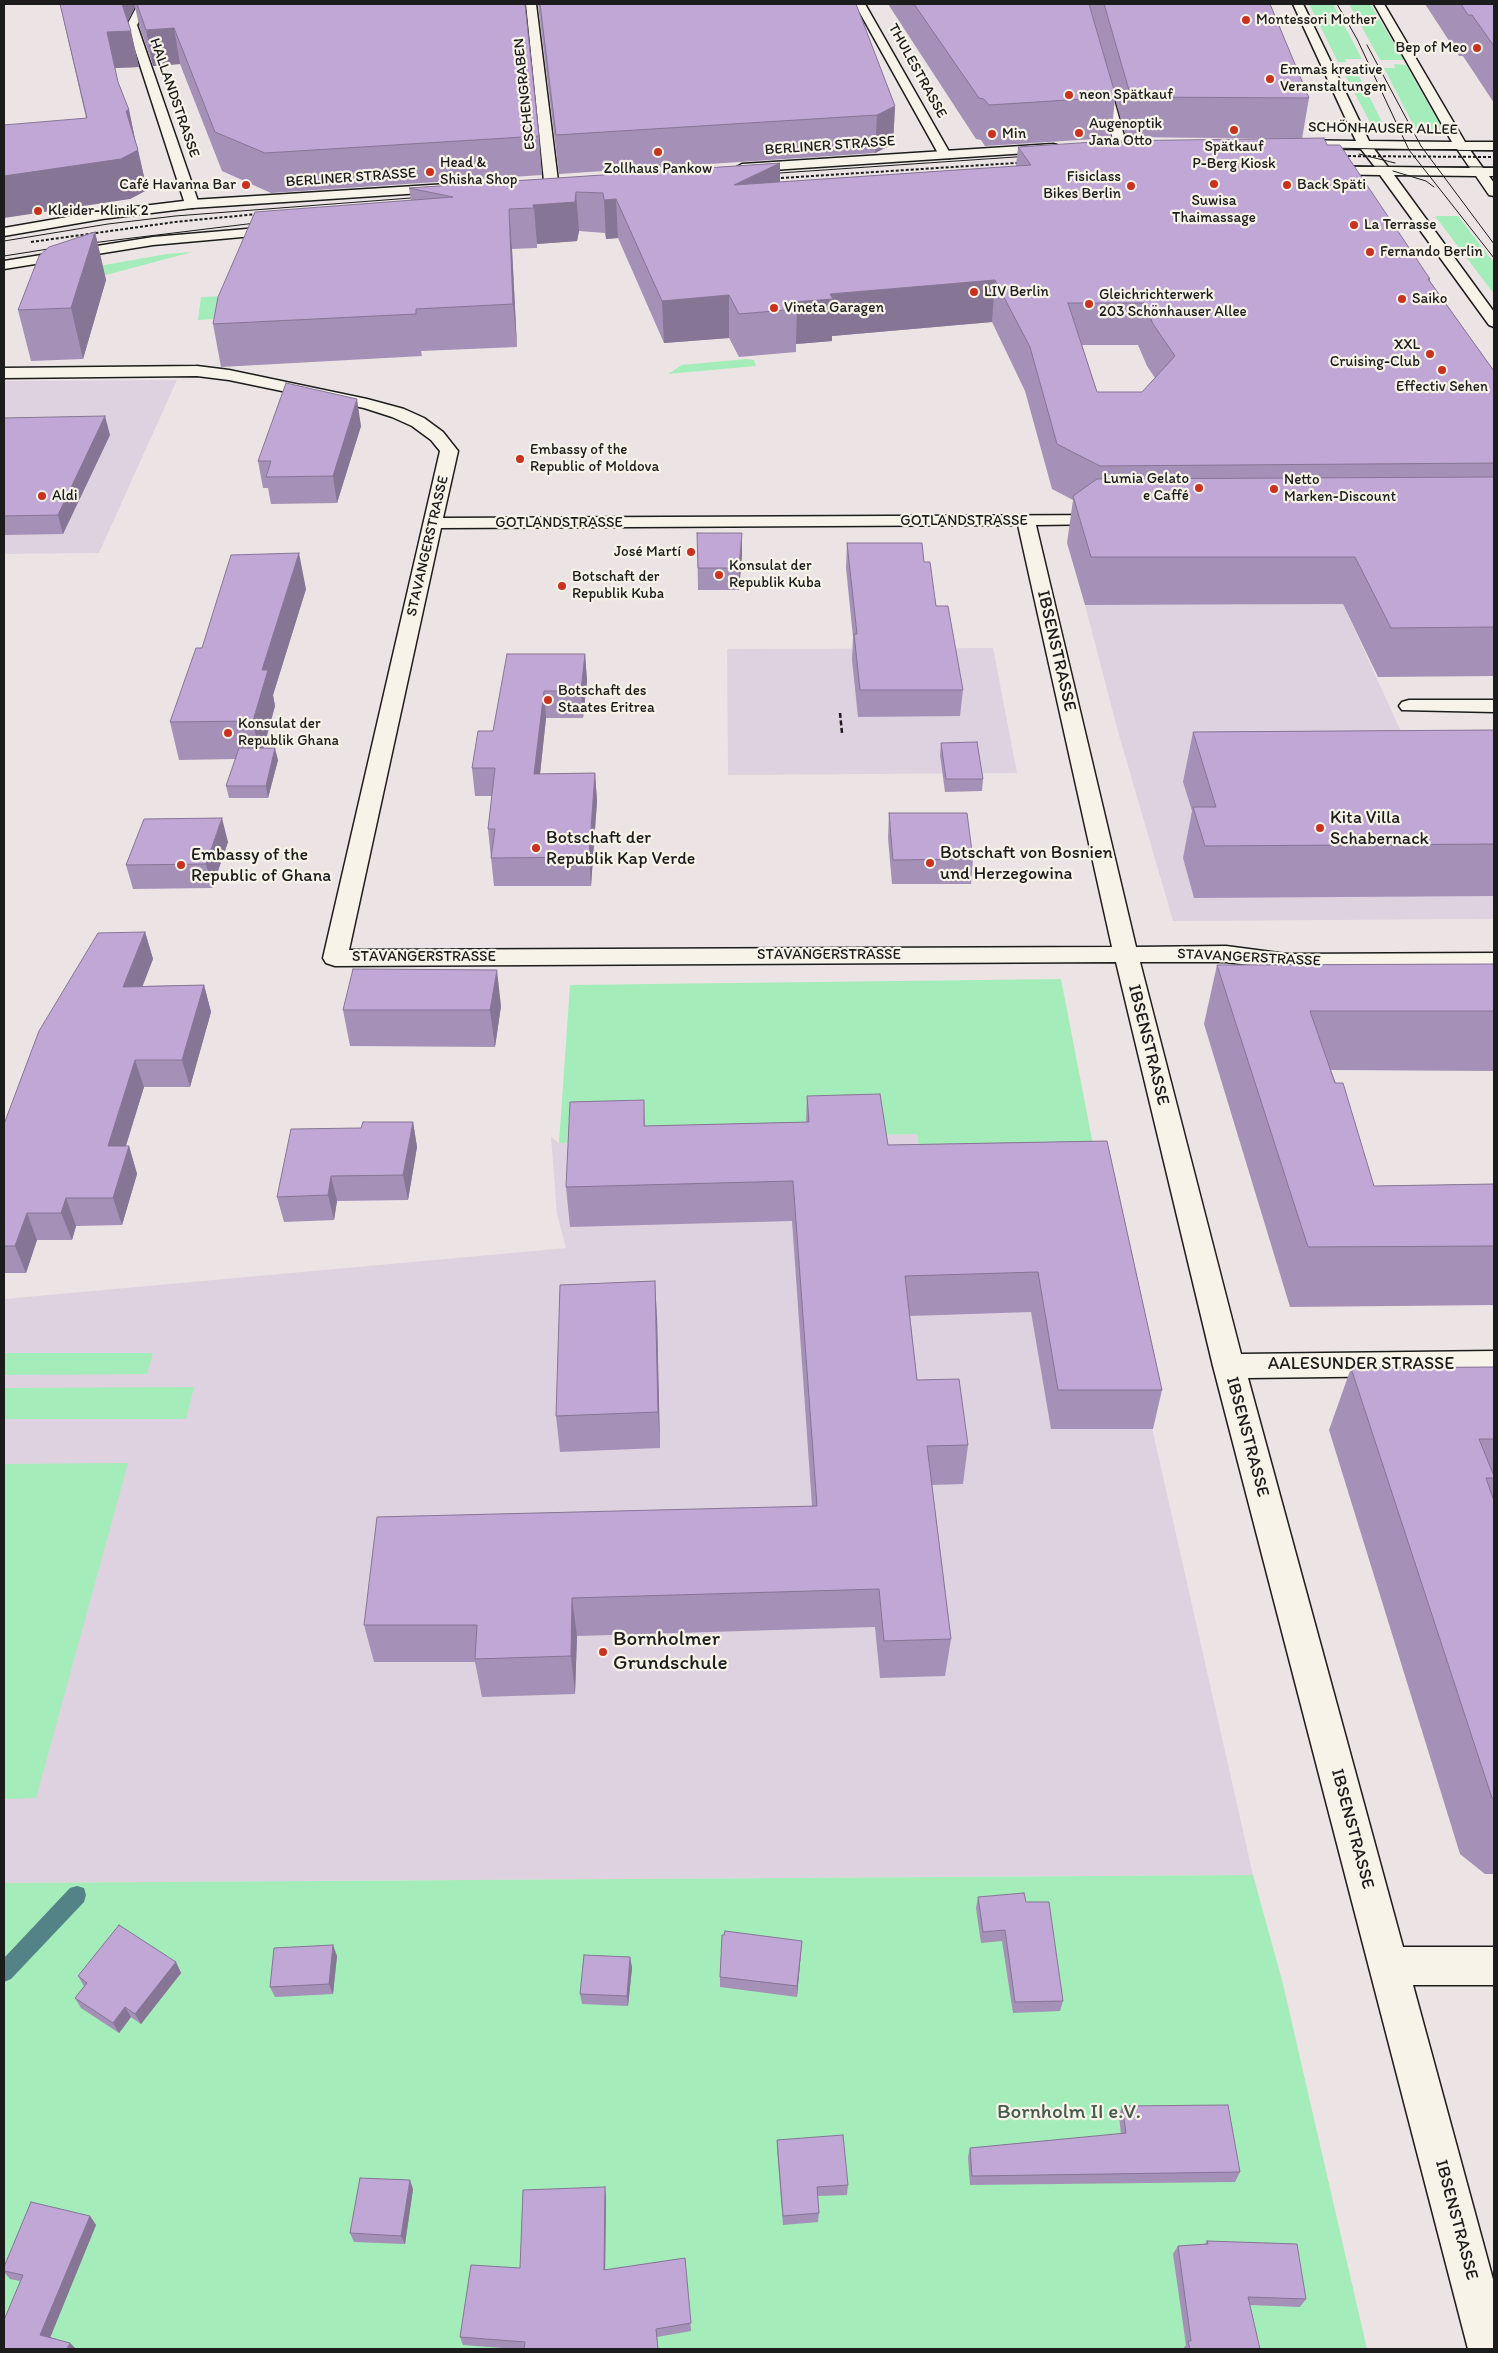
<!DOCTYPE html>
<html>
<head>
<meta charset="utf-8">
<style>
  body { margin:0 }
  #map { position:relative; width:1498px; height:2353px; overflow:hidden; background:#ece4e4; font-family:Itim,sans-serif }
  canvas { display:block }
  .frame { position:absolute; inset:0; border:5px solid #1c1c1c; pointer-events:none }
</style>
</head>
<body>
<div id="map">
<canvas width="1498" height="2353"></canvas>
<div class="frame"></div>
</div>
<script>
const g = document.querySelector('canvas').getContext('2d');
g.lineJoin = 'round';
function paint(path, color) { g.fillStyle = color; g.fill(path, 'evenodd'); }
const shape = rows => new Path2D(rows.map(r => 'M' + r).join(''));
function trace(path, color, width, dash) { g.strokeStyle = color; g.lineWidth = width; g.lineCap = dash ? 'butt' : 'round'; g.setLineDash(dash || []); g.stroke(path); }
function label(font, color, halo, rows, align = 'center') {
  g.font = font + ' Itim,sans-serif'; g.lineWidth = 4.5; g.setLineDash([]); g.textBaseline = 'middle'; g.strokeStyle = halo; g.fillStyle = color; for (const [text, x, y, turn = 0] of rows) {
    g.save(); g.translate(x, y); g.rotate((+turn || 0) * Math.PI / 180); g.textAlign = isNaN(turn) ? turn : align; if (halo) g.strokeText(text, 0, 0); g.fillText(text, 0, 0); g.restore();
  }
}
paint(shape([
  [177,380,99,553,4,554,4,381],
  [1343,604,1403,736,1494,735,1494,919,1173,921,1117,728,1085,605],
  [993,648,1017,773,728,775,727,649],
  [917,1134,924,1185,1128,1310,1148,1410,1253,1875,4,1883,4,1299,566,1248,557,1214,551,1137,559,1143]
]), '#dfd2e0');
paint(shape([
  [1309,4,1333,4,1362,59,1345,59,1346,62,1338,62],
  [1349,4,1370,4,1404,60,1380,60],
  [1394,64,1406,65,1445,133,1417,132,1384,68,1395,68],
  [1341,67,1353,67,1356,70,1387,132,1375,132],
  [1435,216,1458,216,1494,263,1494,294],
  [192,252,91,279,76,270,167,254],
  [229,296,245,317,198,320,201,297],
  [746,359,754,360,756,366,668,374,682,365],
  [1061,979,1100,1181,924,1185,917,1134,559,1143,570,985],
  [4,1353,153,1353,147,1374,4,1375],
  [194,1387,186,1419,4,1419,4,1388],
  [128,1463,36,1798,4,1799,4,1464],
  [1253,1875,1283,1984,1367,2349,4,2349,4,1883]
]), '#a4ecba');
paint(shape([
  [77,1886,84,1888,86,1895,84,1902,11,1979,4,1982,4,1958,70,1888,77,1886]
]), '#538387');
const minor = shape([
  [138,4,148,4,137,25,199,204,197,207,192,208,185,204,127,25,138,4],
  [526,4,536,4,558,181,551,185,544,181,526,4],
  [855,4,865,4,951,155,950,158,940,158,939,155,855,4],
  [1103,78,1109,82,1126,143,1124,146,1120,147,1114,143,1097,82,1103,78],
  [197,366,229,370,367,399,404,409,424,418,443,432,458,451,443,518,1114,515,1117,519,1114,523,1108,524,1036,525,1136,947,1226,946,1287,954,1494,953,1494,969,1287,970,1226,962,1140,962,1241,1354,1494,1351,1494,1375,1248,1378,1403,1947,1494,1947,1494,1985,1413,1985,1494,2283,1494,2349,1468,2349,1213,1366,1116,962,335,966,326,963,323,958,440,451,431,440,412,426,392,417,364,408,229,380,197,376,4,378,4,368,197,366],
  [1018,525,1112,947,349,950,441,528,1018,525],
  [1409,700,1494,700,1494,712,1402,710,1399,706,1402,702,1409,700]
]);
const primary = shape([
  [1293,4,1303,4,1369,141,1452,142,1374,4,1384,4,1465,142,1494,142,1494,150,1470,150,1483,168,1494,168,1494,176,1489,176,1494,183,1494,196,1489,195,1476,176,1394,175,1494,312,1494,327,1489,325,1380,175,1318,174,1311,170,1318,166,1375,167,1361,149,1289,148,1283,144,1289,140,1356,141,1293,4],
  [1374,149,1457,149,1470,168,1388,167,1374,149],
  [1053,144,1057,145,1059,148,1057,151,742,172,735,168,742,164,1053,144],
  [447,184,454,188,452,191,192,208,102,219,4,236,4,228,102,211,192,200,447,184],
  [282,226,289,230,287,233,153,245,4,269,4,261,153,237,282,226]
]);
trace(minor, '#1c1c1c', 3);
trace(primary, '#1c1c1c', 3);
paint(minor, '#f7f3e8');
paint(primary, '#f7f3e8');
trace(shape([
  [1337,4,1357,39,1409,150,1494,258],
  [1367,45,1421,146,1494,244],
  [1327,148,1494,151],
  [1359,154,1395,163],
  [1340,166,1494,167],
  [1393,171,1426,181,1434,187],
  [765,174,1030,156],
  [4,241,108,224,175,216,424,197],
  [83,244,264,222],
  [4,256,61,247]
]), '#1c1c1c', 1);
trace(shape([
  [1333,156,1494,157],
  [766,179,1031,162],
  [31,242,175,222,267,213]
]), '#1c1c1c', 2, [3, 2]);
trace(shape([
  [840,713,842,733]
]), '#1c1c1c', 2.5, [5, 2.5]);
paint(shape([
  [60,4,525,4,539,136,542,175,271,193,222,171,180,64,153,66,139,25,135,7,128,21,139,67,115,68,118,82,129,110,135,139,138,150,147,190,130,199,86,118],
  [538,4,856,4,895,106,893,144,875,153,559,174],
  [888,4,1270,4,1309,98,1302,139,1126,137,1115,99,1111,138,985,146,981,140,976,139],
  [1425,4,1494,4,1494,103,1463,56,1459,56],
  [1327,145,1430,279,1430,281,1494,371,1494,676,1378,677,1343,604,1085,605,1067,543,1073,500,1052,489,1025,391,992,322,832,336,832,341,796,344,796,352,739,357,729,338,664,343,618,238,606,239,605,233,579,231,577,241,537,244,537,248,512,249,517,347,421,351,422,356,221,367,213,324,411,200,409,188,780,163,780,182,1016,166,1018,147],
  [1082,345,1138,345,1147,366,1155,378,1142,392,1097,392],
  [95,232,106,280,83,359,31,361,18,310],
  [4,418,110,435,63,534,4,535],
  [361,426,337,503,271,504,268,488,263,488,258,461],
  [697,533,742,555,739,590,698,590],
  [847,543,924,562,936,606,963,690,960,716,858,717,852,660,853,637,846,568],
  [306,589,273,695,275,706,264,748,278,760,268,798,229,798,226,786,236,759,179,760,170,722,202,648],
  [585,654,587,681,583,718,546,718,540,774,595,773,597,801,591,886,494,886,488,829,492,796,475,796,472,768,493,731],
  [1494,730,1494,896,1194,898,1183,858,1192,811,1183,782,1193,732],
  [941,743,983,779,982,791,945,792,940,755],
  [889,813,973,859,971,884,892,884,888,838],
  [228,842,212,888,133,889,126,865],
  [145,932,153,959,142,986,204,985,211,1012,190,1087,144,1087,126,1146,129,1146,137,1174,122,1225,76,1226,72,1240,37,1240,26,1273,4,1273,4,1124],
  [1494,964,1494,1071,1331,1070,1374,1186,1494,1184,1494,1305,1290,1307,1204,1024,1217,965],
  [501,1006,495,1047,350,1046,343,1010],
  [807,1096,888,1145,1107,1141,1162,1390,1153,1429,1051,1429,1031,1312,910,1316,917,1380,968,1445,963,1484,932,1485,951,1639,945,1676,880,1678,875,1627,577,1636,575,1694,482,1697,475,1662,374,1662,364,1625,812,1506,792,1221,570,1227,566,1187,644,1100,645,1126,806,1122],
  [413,1122,417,1147,408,1200,337,1201,334,1220,284,1222,277,1197,361,1128],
  [657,1317,660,1448,560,1452,556,1416],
  [1494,1367,1494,1874,1485,1874,1460,1854,1329,1430,1351,1368],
  [978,1897,1026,1902,1063,2001,1060,2011,1013,2013,1002,1941,981,1943,976,1908],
  [802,1941,797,1997,720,1987,720,1977],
  [337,1956,333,1994,275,1997,270,1987],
  [630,1957,632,1968,628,2006,582,2004,580,1994],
  [176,1962,181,1973,141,2024,131,2017,119,2033,81,2008,75,1998,84,1986,78,1976],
  [1122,2106,1240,2172,1235,2182,970,2185,968,2157,970,2148,1121,2134,1119,2116],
  [777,2140,848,2185,847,2195,818,2196,819,2213,818,2222,783,2225,777,2149],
  [413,2189,405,2244,354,2242,350,2233],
  [606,2196,605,2270,685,2258,691,2331,657,2337,658,2349,515,2349,463,2345,460,2337,520,2268],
  [90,2216,96,2225,50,2337,70,2343,76,2349,4,2349,20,2281,10,2279,4,2272,4,2267],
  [1207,2241,1306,2299,1300,2307,1250,2305,1260,2349,1183,2349,1186,2345,1173,2254,1178,2246,1205,2244]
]), '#a590b7');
paint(shape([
  [121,4,135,4,135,7,125,26],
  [174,28,180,64,153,66,146,30],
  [131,31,139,67,115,68,107,32],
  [895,106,893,144,875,153,877,115],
  [129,110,137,149,126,111],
  [138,150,147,190,130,199,4,218,4,176],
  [780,163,780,201,734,185],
  [576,192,579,231,577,241,537,244,534,208,533,205],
  [616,199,618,238,606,239,604,200],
  [509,209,512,249,517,347,513,304],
  [95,232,106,280,83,359,71,308],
  [995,280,992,322,832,336,832,341,796,344,797,309,793,302,830,294],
  [729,295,729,338,664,343,662,301],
  [357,399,361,426,337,503,333,476],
  [105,416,110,435,63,534,58,515],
  [742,533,742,555,739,590,739,568],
  [299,553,306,589,273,695,275,706,260,759,253,721,262,670],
  [585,654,587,681,583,718,581,691],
  [544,691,546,718,537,802,534,774],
  [275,748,278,760,268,798,266,786],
  [595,773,597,801,591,886,589,857],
  [222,818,228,842,212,888,206,864],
  [145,932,153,959,132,1014,123,987],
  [497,970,501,1006,495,1047,490,1010],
  [204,985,211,1012,190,1087,182,1060],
  [135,1060,144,1087,117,1174,108,1146],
  [413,1122,417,1147,408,1200,403,1175],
  [129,1146,137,1174,122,1225,113,1198],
  [331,1176,337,1201,334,1220,328,1195],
  [66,1198,76,1226,72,1240,61,1213],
  [27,1213,37,1240,26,1273,15,1246],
  [655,1281,657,1317,660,1448,658,1412],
  [572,1598,577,1636,575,1694,571,1656],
  [802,1941,801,1952,797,1997,797,1986],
  [333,1945,337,1956,333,1994,329,1984],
  [630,1957,632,1968,628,2006,627,1996],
  [176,1962,181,1973,141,2024,135,2014],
  [125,2007,131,2017,119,2033,113,2023],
  [410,2180,413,2189,405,2244,401,2236],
  [605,2187,606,2196,605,2279,604,2270],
  [90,2216,96,2225,48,2343,40,2335],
  [70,2343,76,2349,67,2349]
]), '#867595');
const building = shape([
  [60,4,122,4,131,31,107,32,118,82,129,110,126,111,138,150,121,159,4,176,4,125,87,118,60,4],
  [137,4,525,4,539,136,265,153,215,132,174,28,146,30,137,4],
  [540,4,856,4,895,106,877,115,556,135,540,4],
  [914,4,1089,4,1116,97,989,105,984,99,979,98,914,4],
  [1104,4,1270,4,1309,98,1131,97,1104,4],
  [1461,4,1494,4,1494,46,1472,15,1468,15,1461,4],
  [1324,138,1327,145,1340,145,1430,279,1428,279,1494,371,1494,463,1100,466,1057,444,1030,347,995,280,830,294,833,299,793,302,797,309,739,314,729,295,662,301,616,199,604,200,603,193,576,192,575,202,533,205,534,208,509,209,513,304,416,309,416,314,213,324,218,297,255,212,453,197,409,188,780,163,734,185,1031,165,1018,147,1109,141,1324,138],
  [1068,303,1144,303,1153,324,1175,356,1142,392,1097,392,1068,303],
  [95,232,71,308,18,310,39,256,49,247,95,232],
  [286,383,357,399,333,476,266,477,271,461,258,461,286,383],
  [105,416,58,515,4,516,4,418,105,416],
  [1494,477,1494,627,1391,628,1355,557,1091,557,1073,496,1097,479,1494,477],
  [697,533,742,533,739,568,698,568,697,533],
  [847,543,922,543,924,562,930,562,936,606,948,606,963,690,860,690,854,634,857,634,847,543],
  [299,553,262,670,268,670,253,721,170,722,196,648,202,648,231,555,299,553],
  [507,654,585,654,581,691,544,691,534,774,595,773,589,857,491,858,495,829,488,829,495,768,472,768,478,731,493,731,507,654],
  [1494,730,1494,844,1205,846,1193,807,1216,807,1193,732,1494,730],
  [977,742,983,779,946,779,941,743,977,742],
  [239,748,275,748,266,786,226,786,239,748],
  [889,813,967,813,973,859,893,860,889,813],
  [222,818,206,864,126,865,144,819,222,818],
  [145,932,123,987,204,985,182,1060,135,1060,108,1146,129,1146,113,1198,66,1198,61,1213,27,1213,15,1246,4,1246,4,1124,39,1031,98,933,145,932],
  [1494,964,1494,1011,1310,1011,1335,1083,1343,1083,1374,1186,1494,1184,1494,1246,1308,1247,1217,965,1494,964],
  [353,969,497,970,490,1010,343,1010,353,969],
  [880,1094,888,1145,1107,1141,1162,1390,1058,1390,1038,1272,905,1276,917,1380,959,1379,968,1445,927,1446,951,1639,884,1641,879,1589,572,1598,571,1656,475,1659,477,1625,364,1625,377,1517,817,1506,793,1181,566,1187,570,1102,644,1100,644,1126,809,1122,807,1096,880,1094],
  [363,1122,413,1122,403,1175,331,1176,328,1195,277,1197,291,1129,361,1128,363,1122],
  [655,1281,658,1412,556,1416,560,1285,655,1281],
  [1494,1367,1494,1439,1479,1439,1494,1476,1494,1478,1486,1478,1494,1501,1494,1800,1492,1798,1351,1368,1494,1367],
  [1024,1893,1026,1902,1049,1902,1063,2001,1015,2002,1005,1930,983,1932,978,1897,1024,1893],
  [119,1925,176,1962,135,2014,125,2007,113,2023,75,1998,87,1983,78,1976,119,1925],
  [725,1931,802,1941,797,1986,720,1977,722,1935,724,1935,725,1931],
  [333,1945,329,1984,270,1987,274,1948,333,1945],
  [584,1955,630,1957,627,1996,580,1994,584,1955],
  [1228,2105,1240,2172,972,2176,970,2148,1126,2133,1122,2106,1228,2105],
  [843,2135,848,2185,817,2187,819,2213,783,2216,777,2140,843,2135],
  [360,2178,410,2180,401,2236,350,2233,360,2178],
  [605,2187,604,2270,685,2258,691,2323,656,2329,658,2349,524,2349,525,2342,460,2337,471,2265,520,2268,523,2190,605,2187],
  [31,2202,90,2216,40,2335,70,2343,67,2349,4,2349,4,2320,23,2275,4,2271,4,2267,31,2202],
  [1207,2241,1297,2244,1306,2299,1248,2297,1260,2349,1190,2349,1188,2341,1191,2341,1178,2246,1208,2244,1207,2241]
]);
paint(building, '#c0a7d5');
trace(building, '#867595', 1);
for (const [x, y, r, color] of [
  [1246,20,5,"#c8321e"],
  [1477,48,5,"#c8321e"],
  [1270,79,5,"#c8321e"],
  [1069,95,5,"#c8321e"],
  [1234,130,5,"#c8321e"],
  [1079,133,5,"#c8321e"],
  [992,134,5,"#c8321e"],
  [658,152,5,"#c8321e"],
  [430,172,5,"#c8321e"],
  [1214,184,5,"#c8321e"],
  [246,185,5,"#c8321e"],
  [1287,185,5,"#c8321e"],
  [1131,186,5,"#c8321e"],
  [38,211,5,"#c8321e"],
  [1354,225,5,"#c8321e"],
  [1370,252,5,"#c8321e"],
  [974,292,5,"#c8321e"],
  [1402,299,5,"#c8321e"],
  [1089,304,5,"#c8321e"],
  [774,308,5,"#c8321e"],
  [1430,354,5,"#c8321e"],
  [1442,370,5,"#c8321e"],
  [520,459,5,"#c8321e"],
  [1199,488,5,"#c8321e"],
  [1274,489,5,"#c8321e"],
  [42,496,5,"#c8321e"],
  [691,552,5,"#c8321e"],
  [719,575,5,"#c8321e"],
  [562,586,5,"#c8321e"],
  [548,700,5,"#c8321e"],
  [228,733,5,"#c8321e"],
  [1320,828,5,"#c8321e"],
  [536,848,5,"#c8321e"],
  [930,863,5,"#c8321e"],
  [181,865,5,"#c8321e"],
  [603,1652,5,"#c8321e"]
]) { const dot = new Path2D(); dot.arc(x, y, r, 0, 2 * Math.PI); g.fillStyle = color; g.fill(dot); trace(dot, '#f7f3e8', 2); }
label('15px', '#1c1c1c', '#f7f3e8', [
  ["Montessori Mother",1256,20],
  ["Bep of Meo",1467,48,"right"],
  ["Emmas kreative",1280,70],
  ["Veranstaltungen",1280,87],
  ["neon Spätkauf",1079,95],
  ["Augenoptik",1089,124],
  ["Jana Otto",1089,141],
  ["Min",1002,134],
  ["Spätkauf",1234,147,"center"],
  ["P-Berg Kiosk",1234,164,"center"],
  ["Head &",440,163],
  ["Shisha Shop",440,180],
  ["Zollhaus Pankow",658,169,"center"],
  ["Fisiclass",1121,177,"right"],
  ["Bikes Berlin",1121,194,"right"],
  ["Café Havanna Bar",236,185,"right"],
  ["Back Späti",1297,185],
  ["Suwisa",1214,201,"center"],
  ["Thaimassage",1214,218,"center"],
  ["Kleider-Klinik 2",48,211],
  ["La Terrasse",1364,225],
  ["Fernando Berlin",1380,252],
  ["LIV Berlin",984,292],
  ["Gleichrichterwerk",1099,295],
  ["203 Schönhauser Allee",1099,312],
  ["Saiko",1412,299],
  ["Vineta Garagen",784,308],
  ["XXL",1420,345,"right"],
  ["Cruising-Club",1420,362,"right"],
  ["Effectiv Sehen",1442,387,"center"],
  ["Embassy of the",530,450],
  ["Republic of Moldova",530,467],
  ["Lumia Gelato",1189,479,"right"],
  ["e Caffé",1189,496,"right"],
  ["Netto",1284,480],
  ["Marken-Discount",1284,497],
  ["Aldi",52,496],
  ["José Martí",681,552,"right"],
  ["Konsulat der",729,566],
  ["Republik Kuba",729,583],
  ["Botschaft der",572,577],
  ["Republik Kuba",572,594],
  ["Botschaft des",558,691],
  ["Staates Eritrea",558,708],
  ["Konsulat der",238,724],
  ["Republik Ghana",238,741]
], 'left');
label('15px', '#1c1c1c', '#f7f3e8', [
  ["THULESTRASSE",917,71,61],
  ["ESCHENGRABEN",525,94,-96],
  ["HALLANDSTRASSE",174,98,71],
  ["SCHÖNHAUSER ALLEE",1383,129,1],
  ["BERLINER STRASSE",830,146,-4],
  ["BERLINER STRASSE",351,178,-4],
  ["GOTLANDSTRASSE",964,521],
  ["GOTLANDSTRASSE",559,523],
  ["STAVANGERSTRASSE",428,546,-77],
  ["STAVANGERSTRASSE",829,955],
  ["STAVANGERSTRASSE",424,957],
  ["STAVANGERSTRASSE",1249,958,3]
]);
label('18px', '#1c1c1c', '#f7f3e8', [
  ["IBSENSTRASSE",1056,651,77],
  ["IBSENSTRASSE",1148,1045,76],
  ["AALESUNDER STRASSE",1361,1364],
  ["IBSENSTRASSE",1247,1437,75],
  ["IBSENSTRASSE",1352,1829,75],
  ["IBSENSTRASSE",1456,2220,75]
]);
label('18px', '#1c1c1c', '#f7f3e8', [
  ["Kita Villa",1330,818],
  ["Schabernack",1330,839],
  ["Botschaft der",546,838],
  ["Republik Kap Verde",546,859],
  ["Botschaft von Bosnien",940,853],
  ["und Herzegowina",940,874],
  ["Embassy of the",191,855],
  ["Republic of Ghana",191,876]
], 'left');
label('21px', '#1c1c1c', '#f7f3e8', [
  ["Bornholmer",613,1640],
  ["Grundschule",613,1664]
], 'left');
label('21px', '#455a4b', '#f7f3e8', [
  ["Bornholm II e.V.",1069,2113]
]);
</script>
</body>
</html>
